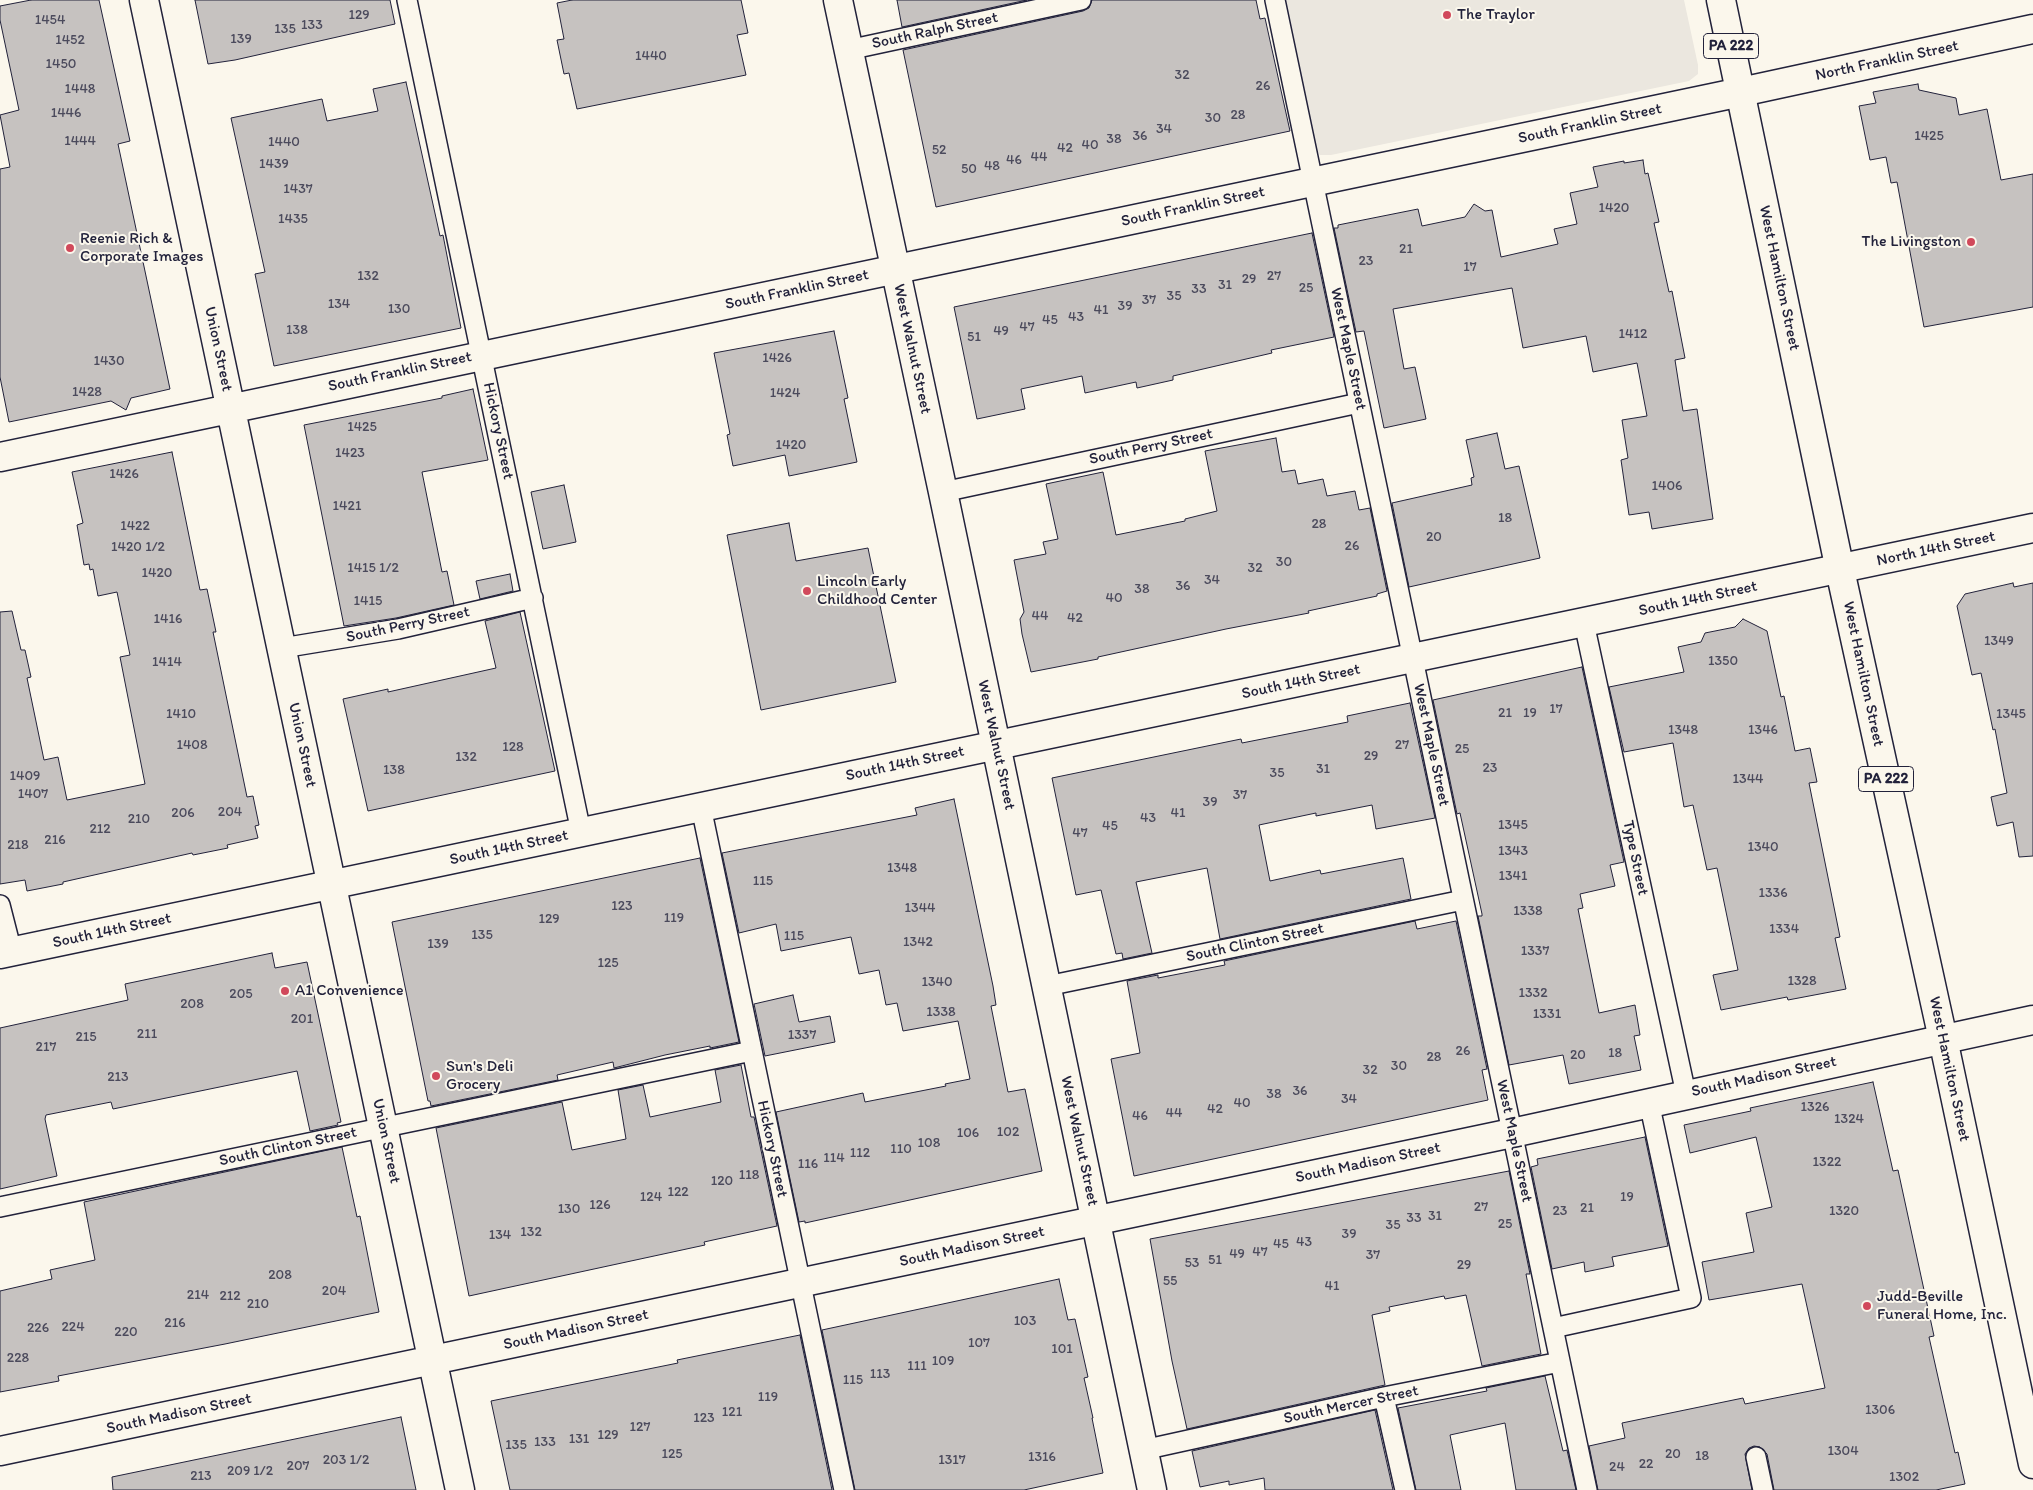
<!DOCTYPE html>
<html>
<head>
<meta charset="utf-8">
<style>
  body { margin:0 }
  canvas { display:block; background:#fbf7ec }
</style>
</head>
<body>
<canvas width="2033" height="1490"></canvas>
<script>
const g = document.querySelector('canvas').getContext('2d');
g.lineJoin = 'round';
function paint(path, color) { g.fillStyle = color; g.fill(path, 'evenodd'); }
const shape = rows => new Path2D(rows.map(r => 'M' + r).join(''));
function trace(path, color, width, dash) { g.strokeStyle = color; g.lineWidth = width; g.lineCap = dash ? 'butt' : 'round'; g.setLineDash(dash || []); g.stroke(path); }
function label(font, color, halo, rows, align = 'center') {
  g.font = font + ' Itim,sans-serif'; g.lineWidth = 4; g.setLineDash([]); g.textBaseline = 'middle'; g.strokeStyle = halo; g.fillStyle = color; for (const [text, x, y, turn = 0] of rows) {
    g.save(); g.translate(x, y); g.rotate((+turn || 0) * Math.PI / 180); g.textAlign = isNaN(turn) ? turn : align; if (halo) g.strokeText(text, 0, 0); g.fillText(text, 0, 0); g.restore();
  }
}
paint(shape([
  [1285,0,1684,0,1698,65,1698,74,1689,81,1331,155,1320,155,1315,148]
]), '#ebe7df');
const building = shape([
  [31,0,99,0,130,141,118,144,170,389,131,398,126,410,111,401,9,422,0,377,0,169,10,167,0,115,19,110,0,20,0,6,31,0],
  [195,0,390,0,395,24,235,60,208,64,195,0],
  [572,0,741,0,748,33,737,35,746,75,577,109,569,73,564,74,557,40,564,39,557,3,572,0],
  [897,0,1027,0,902,27,897,0],
  [1092,0,1256,0,1260,19,1265,18,1290,131,936,207,903,50,1083,11,1089,8,1092,0],
  [406,82,440,236,443,235,461,328,274,366,255,274,265,272,231,118,322,99,327,121,378,111,373,89,406,82],
  [1918,84,1919,90,1956,98,1959,115,1987,109,2001,180,2033,174,2033,307,1924,327,1897,182,1891,183,1886,157,1870,160,1859,106,1876,103,1873,92,1918,84],
  [1643,160,1645,174,1648,173,1659,222,1654,223,1669,292,1672,291,1685,358,1675,360,1683,411,1697,409,1713,519,1652,529,1649,512,1629,515,1621,460,1628,458,1622,420,1647,416,1637,363,1593,372,1586,336,1523,348,1512,288,1393,309,1404,369,1415,367,1426,419,1384,428,1364,331,1356,332,1334,228,1338,228,1338,225,1418,209,1422,226,1465,217,1474,204,1485,211,1492,210,1501,257,1558,244,1554,229,1577,224,1570,193,1598,187,1593,167,1624,161,1624,163,1643,160],
  [1312,233,1334,337,1271,350,1272,353,1173,376,1173,380,1137,388,1136,382,1085,393,1082,376,1021,389,1025,409,977,419,954,307,1312,233],
  [834,331,848,398,844,399,857,462,789,476,785,455,733,466,727,435,730,434,714,353,834,331],
  [473,389,488,460,422,472,442,572,447,571,454,605,396,618,344,626,304,425,442,398,442,396,473,389],
  [1497,433,1505,469,1519,466,1540,558,1409,587,1392,503,1472,485,1471,478,1474,477,1466,440,1497,433],
  [1276,438,1282,472,1295,470,1298,484,1323,479,1327,496,1355,491,1359,510,1370,508,1387,591,1377,594,1377,596,1308,611,1309,613,1226,629,1098,657,1098,659,1031,672,1022,634,1020,619,1024,612,1014,560,1046,554,1043,542,1058,539,1046,484,1103,472,1116,535,1185,521,1185,519,1217,511,1205,451,1276,438],
  [172,452,200,590,207,589,216,632,213,632,247,797,253,796,259,825,255,826,258,838,227,845,228,848,193,855,192,853,63,882,63,884,27,891,25,880,0,884,0,612,12,611,21,650,25,650,31,677,27,678,44,760,58,757,67,800,145,784,120,657,130,655,117,592,98,596,93,569,90,570,89,564,84,565,77,525,83,523,72,472,172,452],
  [564,485,576,542,543,549,531,492,564,485],
  [789,523,796,561,868,548,896,682,761,710,727,535,789,523],
  [510,574,513,591,480,599,476,581,510,574],
  [2013,583,2014,587,2033,583,2033,856,2019,857,2013,822,1997,826,1991,797,2007,793,1995,729,1993,730,1981,673,1972,675,1957,606,1965,594,2013,583],
  [520,612,555,771,368,811,343,699,388,689,388,692,496,668,485,621,520,612],
  [1743,619,1767,631,1781,697,1784,696,1795,751,1810,748,1817,782,1809,783,1840,937,1835,938,1846,989,1788,1000,1787,997,1721,1010,1713,975,1738,970,1717,868,1707,870,1693,805,1684,807,1673,743,1624,752,1609,687,1684,672,1678,647,1701,642,1705,633,1735,627,1743,619],
  [1582,667,1624,862,1610,865,1615,886,1580,894,1583,908,1578,909,1599,1013,1635,1005,1640,1035,1634,1036,1641,1070,1569,1084,1563,1055,1509,1065,1478,916,1482,916,1482,914,1472,868,1460,813,1457,814,1433,700,1582,667],
  [1410,703,1435,818,1376,829,1372,805,1316,816,1316,813,1259,825,1270,881,1320,870,1321,874,1403,858,1411,899,1220,939,1207,868,1136,882,1152,953,1123,959,1122,953,1116,954,1101,890,1076,895,1052,778,1241,739,1242,743,1348,722,1347,716,1410,703],
  [954,799,993,986,996,1005,991,1006,1008,1092,1025,1089,1042,1171,805,1223,805,1221,799,1222,776,1112,863,1093,865,1102,946,1086,945,1084,970,1079,958,1021,903,1031,897,1003,886,1005,879,970,859,974,851,937,781,951,776,924,739,933,722,853,917,815,915,808,954,799],
  [700,858,739,1042,710,1048,710,1046,665,1055,614,1068,613,1062,557,1075,558,1080,431,1106,430,1101,428,1101,392,922,700,858],
  [1415,921,1417,929,1456,921,1487,1069,1482,1070,1488,1100,1134,1176,1111,1059,1140,1053,1127,981,1158,975,1158,978,1225,965,1224,961,1415,921],
  [272,953,275,968,307,962,341,1122,337,1123,338,1125,310,1131,297,1071,113,1109,111,1102,46,1115,45,1119,57,1176,0,1189,0,1028,128,1000,125,984,272,953],
  [793,995,799,1022,830,1016,835,1042,765,1056,754,1004,793,995],
  [741,1065,751,1117,754,1117,777,1226,704,1242,705,1245,469,1296,436,1128,562,1102,572,1150,626,1139,618,1090,643,1085,650,1117,721,1102,715,1070,741,1065],
  [1873,1082,1893,1171,1898,1170,1934,1336,1929,1337,1955,1453,1958,1452,1965,1484,1936,1490,1774,1490,1767,1454,1760,1447,1754,1446,1749,1448,1745,1454,1752,1490,1598,1490,1589,1446,1625,1438,1622,1423,1743,1398,1745,1404,1825,1388,1802,1284,1709,1300,1702,1262,1754,1252,1746,1213,1772,1207,1756,1137,1690,1153,1684,1125,1751,1111,1750,1108,1873,1082],
  [1645,1137,1668,1246,1612,1257,1614,1266,1585,1272,1584,1262,1552,1269,1531,1167,1538,1165,1537,1159,1645,1137],
  [342,1147,357,1217,360,1216,379,1312,225,1344,58,1376,59,1381,0,1392,0,1291,52,1279,50,1270,95,1260,84,1202,342,1147],
  [1509,1171,1530,1274,1526,1274,1541,1354,1482,1366,1466,1295,1445,1299,1444,1296,1389,1307,1390,1311,1372,1315,1385,1385,1187,1429,1172,1361,1150,1239,1509,1171],
  [1059,1279,1068,1320,1075,1319,1088,1377,1084,1378,1093,1418,1092,1418,1103,1473,1024,1490,855,1490,822,1330,1059,1279],
  [800,1335,832,1490,510,1490,491,1401,678,1363,677,1360,800,1335],
  [1545,1376,1563,1451,1567,1450,1576,1490,1516,1490,1505,1423,1450,1435,1461,1490,1416,1490,1398,1408,1487,1391,1486,1388,1545,1376],
  [1375,1410,1393,1490,1265,1490,1264,1478,1229,1485,1229,1481,1200,1487,1192,1451,1375,1410],
  [401,1417,416,1490,113,1490,112,1477,401,1417]
]);
paint(building, '#c6c2c0');
trace(building, '#22223b', 1);
const lane = shape([
  [407,0,581,832],
  [1275,0,1587,1490],
  [848,50,1081,0],
  [943,492,1359,403],
  [1584,623,1686,1094],
  [282,648,398,629,533,598],
  [701,807,844,1490],
  [0,905,12,952],
  [1047,986,1463,900],
  [0,1207,752,1051],
  [1553,1328,1691,1298,1649,1102],
  [1384,1397,1405,1490],
  [1143,1450,1384,1397,1560,1362],
  [1756,1457,1763,1490]
]);
const street = shape([
  [144,0,460,1490],
  [0,457,1741,92,2033,29],
  [0,954,2033,528],
  [0,1451,1512,1133,2033,1020]
]);
const secondary = shape([
  [838,0,943,492,1152,1490]
]);
const primary = shape([
  [1721,0,1840,570,1943,1039,2033,1464]
]);
trace(lane, '#22223b', 22);
trace(street, '#22223b', 31);
trace(secondary, '#22223b', 31);
trace(primary, '#22223b', 31);
trace(lane, '#fbf7ec', 19);
trace(street, '#fbf7ec', 28);
trace(secondary, '#fbf7ec', 28);
trace(primary, '#fbf7ec', 28);
for (const [x, y, r, color] of [
  [1447,15,5,"#d1495b"],
  [1971,242,5,"#d1495b"],
  [70,248,5,"#d1495b"],
  [807,591,5,"#d1495b"],
  [285,991,5,"#d1495b"],
  [436,1076,5,"#d1495b"],
  [1867,1306,5,"#d1495b"]
]) { const dot = new Path2D(); dot.arc(x, y, r, 0, 2 * Math.PI); g.fillStyle = color; g.fill(dot); trace(dot, '#fbf7ec', 2); }
label('14px', '#4b4a5c', null, [
  ["129",359,15],
  ["1454",50,20],
  ["133",312,25],
  ["135",285,29],
  ["139",241,39],
  ["1452",70,40],
  ["1440",651,56],
  ["1450",61,64],
  ["32",1182,75],
  ["26",1263,86],
  ["1448",80,89],
  ["1446",66,113],
  ["28",1238,115],
  ["30",1213,118],
  ["34",1164,129],
  ["36",1140,136],
  ["1425",1929,136],
  ["38",1114,139],
  ["1444",80,141],
  ["1440",284,142],
  ["40",1090,145],
  ["42",1065,148],
  ["52",939,150],
  ["44",1039,157],
  ["46",1014,160],
  ["1439",274,164],
  ["48",992,166],
  ["50",969,169],
  ["1437",298,189],
  ["1420",1614,208],
  ["1435",293,219],
  ["21",1406,249],
  ["23",1366,261],
  ["17",1470,267],
  ["132",368,276],
  ["27",1274,276],
  ["29",1249,279],
  ["31",1225,285],
  ["25",1306,288],
  ["33",1199,289],
  ["35",1174,296],
  ["37",1149,300],
  ["134",339,304],
  ["39",1125,306],
  ["130",399,309],
  ["41",1101,310],
  ["43",1076,317],
  ["45",1050,320],
  ["47",1027,327],
  ["138",297,330],
  ["49",1001,331],
  ["1412",1633,334],
  ["51",974,337],
  ["1426",777,358],
  ["1430",109,361],
  ["1428",87,392],
  ["1424",785,393],
  ["1425",362,427],
  ["1420",791,445],
  ["1423",350,453],
  ["1426",124,474],
  ["1406",1667,486],
  ["1421",347,506],
  ["18",1505,518],
  ["28",1319,524],
  ["1422",135,526],
  ["20",1434,537],
  ["26",1352,546],
  ["1420 1/2",138,547],
  ["30",1284,562],
  ["1415 1/2",373,568],
  ["32",1255,568],
  ["1420",157,573],
  ["34",1212,580],
  ["36",1183,586],
  ["38",1142,589],
  ["40",1114,598],
  ["1415",368,601],
  ["44",1040,616],
  ["42",1075,618],
  ["1416",168,619],
  ["1349",1999,641],
  ["1350",1723,661],
  ["1414",167,662],
  ["17",1556,709],
  ["21",1505,713],
  ["19",1530,713],
  ["1410",181,714],
  ["1345",2011,714],
  ["1348",1683,730],
  ["1346",1763,730],
  ["1408",192,745],
  ["27",1402,745],
  ["128",513,747],
  ["25",1462,749],
  ["29",1371,756],
  ["132",466,757],
  ["23",1490,768],
  ["31",1323,769],
  ["138",394,770],
  ["35",1277,773],
  ["1409",25,776],
  ["1344",1748,779],
  ["1407",33,794],
  ["37",1240,795],
  ["39",1210,802],
  ["204",230,812],
  ["206",183,813],
  ["41",1178,813],
  ["43",1148,818],
  ["210",139,819],
  ["1345",1513,825],
  ["45",1110,826],
  ["212",100,829],
  ["47",1080,833],
  ["216",55,840],
  ["218",18,845],
  ["1340",1763,847],
  ["1343",1513,851],
  ["1348",902,868],
  ["1341",1513,876],
  ["115",763,881],
  ["1336",1773,893],
  ["123",622,906],
  ["1344",920,908],
  ["1338",1528,911],
  ["119",674,918],
  ["129",549,919],
  ["1334",1784,929],
  ["135",482,935],
  ["115",794,936],
  ["1342",918,942],
  ["139",438,944],
  ["1337",1535,951],
  ["125",608,963],
  ["1328",1802,981],
  ["1340",937,982],
  ["1332",1533,993],
  ["205",241,994],
  ["208",192,1004],
  ["1338",941,1012],
  ["1331",1547,1014],
  ["201",302,1019],
  ["211",147,1034],
  ["1337",802,1035],
  ["215",86,1037],
  ["217",46,1047],
  ["26",1463,1051],
  ["18",1615,1053],
  ["20",1578,1055],
  ["28",1434,1057],
  ["30",1399,1066],
  ["32",1370,1070],
  ["213",118,1077],
  ["36",1300,1091],
  ["38",1274,1094],
  ["34",1349,1099],
  ["40",1242,1103],
  ["1326",1815,1107],
  ["42",1215,1109],
  ["44",1174,1113],
  ["46",1140,1116],
  ["1324",1849,1119],
  ["102",1008,1132],
  ["106",968,1133],
  ["108",929,1143],
  ["110",901,1149],
  ["112",860,1153],
  ["114",834,1158],
  ["1322",1827,1162],
  ["116",808,1164],
  ["118",749,1175],
  ["120",722,1181],
  ["122",678,1192],
  ["124",651,1197],
  ["19",1627,1197],
  ["126",600,1205],
  ["27",1481,1207],
  ["21",1587,1208],
  ["130",569,1209],
  ["23",1560,1211],
  ["1320",1844,1211],
  ["31",1435,1216],
  ["33",1414,1218],
  ["25",1505,1224],
  ["35",1393,1225],
  ["132",531,1232],
  ["39",1349,1234],
  ["134",500,1235],
  ["43",1304,1242],
  ["45",1281,1244],
  ["47",1260,1252],
  ["49",1237,1254],
  ["37",1373,1255],
  ["51",1215,1260],
  ["53",1192,1263],
  ["29",1464,1265],
  ["208",280,1275],
  ["55",1170,1281],
  ["41",1332,1286],
  ["204",334,1291],
  ["214",198,1295],
  ["212",230,1296],
  ["210",258,1304],
  ["103",1025,1321],
  ["216",175,1323],
  ["224",73,1327],
  ["226",38,1328],
  ["220",126,1332],
  ["107",979,1343],
  ["101",1062,1349],
  ["228",18,1358],
  ["109",943,1361],
  ["111",917,1366],
  ["113",880,1374],
  ["115",853,1380],
  ["119",768,1397],
  ["1306",1880,1410],
  ["121",732,1412],
  ["123",704,1418],
  ["127",640,1427],
  ["129",608,1435],
  ["131",579,1439],
  ["133",545,1442],
  ["135",516,1445],
  ["1304",1843,1451],
  ["125",672,1454],
  ["20",1673,1454],
  ["18",1702,1456],
  ["1316",1042,1457],
  ["203 1/2",346,1460],
  ["1317",952,1460],
  ["22",1646,1464],
  ["207",298,1466],
  ["24",1617,1467],
  ["209 1/2",250,1471],
  ["213",201,1476],
  ["1302",1904,1477]
]);
for (const [x, y, w] of [
  [1731,46,55],
  [1886,779,55]
]) { const box = new Path2D(); box.roundRect(x - w / 2, y - 12.5, w, 25, 4); g.fillStyle = '#fbf7ec'; g.fill(box); trace(box, '#22223b', 1); }
label('bold 15px', '#22223b', null, [
  ["PA 222",1731,46],
  ["PA 222",1886,779]
]);
label('16px', '#22223b', '#fbf7ec', [
  ["The Traylor",1457,15],
  ["Reenie Rich &",80,239],
  ["Corporate Images",80,257],
  ["The Livingston",1961,242,"right"],
  ["Lincoln Early",817,582],
  ["Childhood Center",817,600],
  ["A1 Convenience",295,991],
  ["Sun's Deli",446,1067],
  ["Grocery",446,1085],
  ["Judd-Beville",1877,1297],
  ["Funeral Home, Inc.",1877,1315]
], 'left');
label('16px', '#22223b', '#fbf7ec', [
  ["South Ralph Street",935,31,-12],
  ["North Franklin Street",1887,61,-12],
  ["South Franklin Street",1590,124,-12],
  ["South Franklin Street",1193,207,-12],
  ["West Hamilton Street",1779,278,78],
  ["South Franklin Street",797,290,-12],
  ["Union Street",218,349,78],
  ["West Walnut Street",912,349,78],
  ["West Maple Street",1348,349,78],
  ["South Franklin Street",400,372,-12],
  ["Hickory Street",498,431,78],
  ["South Perry Street",1151,447,-12],
  ["North 14th Street",1936,549,-12],
  ["South 14th Street",1698,599,-12],
  ["South Perry Street",408,625,-12],
  ["West Hamilton Street",1863,674,78],
  ["South 14th Street",1301,682,-12],
  ["Union Street",302,745,78],
  ["West Walnut Street",996,745,78],
  ["West Maple Street",1431,745,78],
  ["South 14th Street",905,764,-12],
  ["South 14th Street",509,848,-12],
  ["Type Street",1635,858,78],
  ["South 14th Street",112,931,-12],
  ["South Clinton Street",1255,943,-12],
  ["West Hamilton Street",1949,1069,78],
  ["South Madison Street",1764,1077,-12],
  ["Union Street",386,1141,78],
  ["West Walnut Street",1079,1141,78],
  ["West Maple Street",1514,1141,78],
  ["South Clinton Street",288,1147,-12],
  ["Hickory Street",772,1149,78],
  ["South Madison Street",1368,1163,-12],
  ["South Madison Street",972,1247,-12],
  ["South Madison Street",576,1330,-12],
  ["South Mercer Street",1351,1405,-12],
  ["South Madison Street",179,1414,-12]
]);
</script>
</body>
</html>
